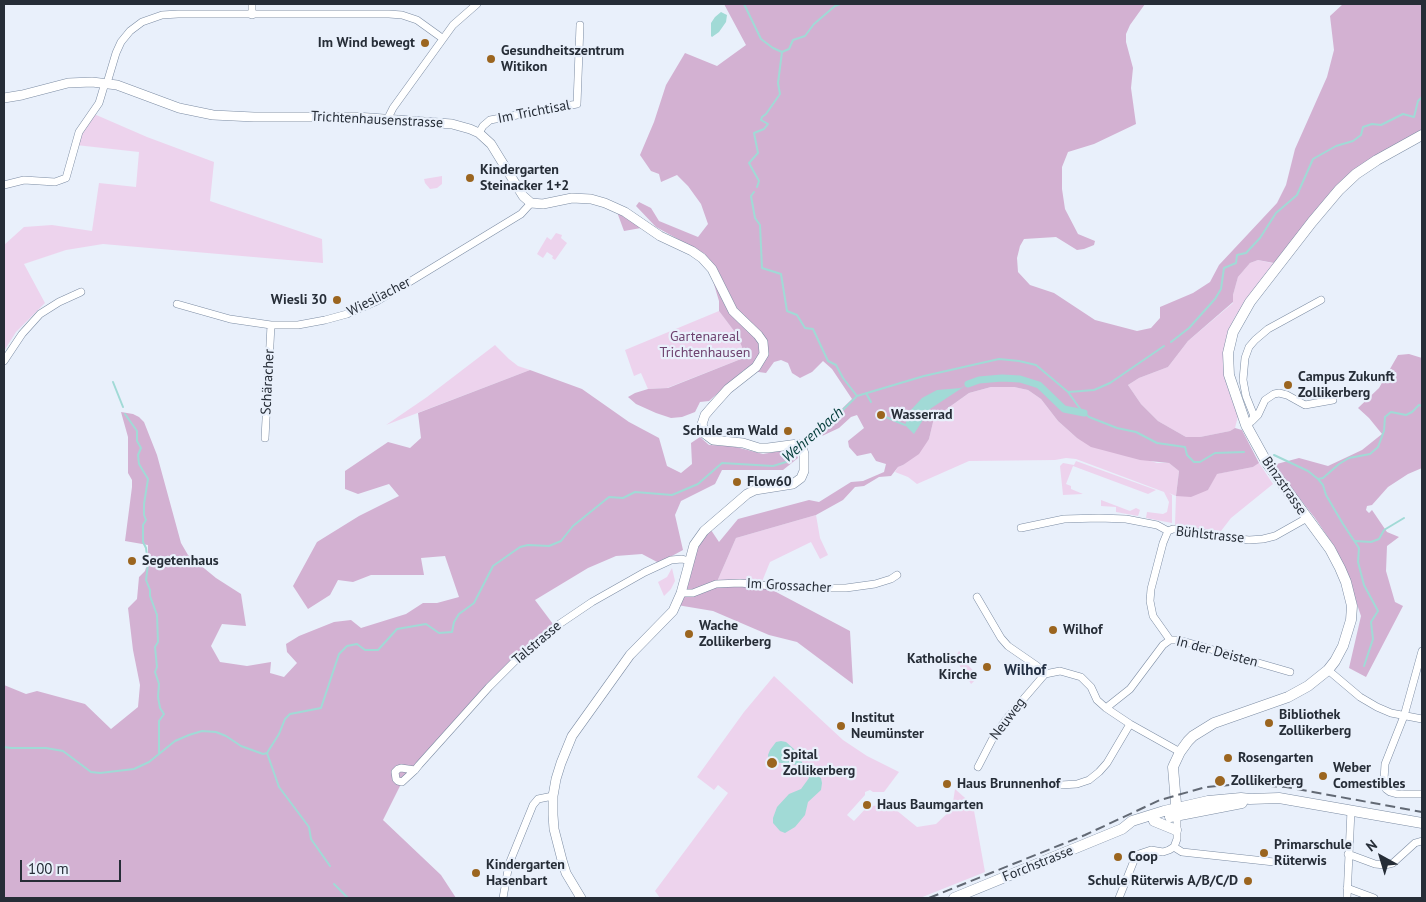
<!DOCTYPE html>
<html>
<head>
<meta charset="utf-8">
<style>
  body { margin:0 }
  #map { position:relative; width:1426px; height:902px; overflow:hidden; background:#e9f0fb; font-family:"PT Sans",sans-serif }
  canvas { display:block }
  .frame { position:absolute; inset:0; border:5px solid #262d37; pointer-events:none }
  .north { position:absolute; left:1356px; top:832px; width:50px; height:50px; -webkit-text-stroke:4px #e9f0fb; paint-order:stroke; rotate:321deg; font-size:14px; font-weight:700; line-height:20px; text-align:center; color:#262d37 }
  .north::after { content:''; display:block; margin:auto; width:18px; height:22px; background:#262d37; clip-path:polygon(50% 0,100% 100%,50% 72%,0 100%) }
  .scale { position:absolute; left:20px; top:860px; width:101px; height:22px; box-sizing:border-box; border:2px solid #262d37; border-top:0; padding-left:6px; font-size:15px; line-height:18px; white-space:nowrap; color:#262d37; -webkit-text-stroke:4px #e9f0fb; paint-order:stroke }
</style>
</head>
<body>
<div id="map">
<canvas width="1426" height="902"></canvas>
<div class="frame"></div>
<div class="north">N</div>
<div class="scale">100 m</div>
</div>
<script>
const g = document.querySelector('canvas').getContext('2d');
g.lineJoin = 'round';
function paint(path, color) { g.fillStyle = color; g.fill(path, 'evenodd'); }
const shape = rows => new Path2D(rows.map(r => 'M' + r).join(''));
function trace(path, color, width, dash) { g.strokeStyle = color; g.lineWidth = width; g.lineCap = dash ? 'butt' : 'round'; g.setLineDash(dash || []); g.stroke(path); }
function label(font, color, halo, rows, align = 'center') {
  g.font = font + ' "PT Sans",sans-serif'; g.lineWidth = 4.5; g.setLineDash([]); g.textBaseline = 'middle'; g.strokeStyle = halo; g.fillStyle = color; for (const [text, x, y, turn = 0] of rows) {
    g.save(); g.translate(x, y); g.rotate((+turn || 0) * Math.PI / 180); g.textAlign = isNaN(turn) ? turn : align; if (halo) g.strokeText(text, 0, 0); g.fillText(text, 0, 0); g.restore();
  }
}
paint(shape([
  [94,114,147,137,214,162,210,201,322,239,323,263,103,244,66,250,24,264,45,303,16,332,4,351,4,245,24,227,52,225,92,231,99,183,136,187,139,152,76,145,81,133],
  [442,176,442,184,437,188,430,189,425,183,424,179],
  [556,233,562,235,561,238,567,243,555,260,552,258,553,256,547,252,543,258,537,254,547,237,551,240],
  [1258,260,1276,264,1235,317,1226,339,1224,370,1227,386,1238,416,1235,428,1230,431,1200,437,1186,437,1158,421,1141,404,1128,385,1139,378,1168,367,1188,341,1233,303,1233,295,1238,277,1250,263],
  [719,311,737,335,746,357,667,388,648,389,641,373,634,376,625,350],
  [495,345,509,359,518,366,530,370,386,425,427,397],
  [991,387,1014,387,1028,390,1041,399,1058,421,1077,438,1157,463,1169,463,1179,471,1176,496,1208,490,1216,474,1253,467,1259,463,1273,484,1231,518,1221,531,1175,525,1176,496,1169,493,1172,495,1172,523,1146,518,1147,512,1163,514,1167,512,1169,502,1164,492,1076,459,1066,458,1055,460,969,461,917,484,908,477,895,472,898,467,903,465,929,439,934,418,969,393],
  [1076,461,1156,490,1148,494,1073,466,1066,484,1071,486,1071,489,1083,494,1063,495,1060,466,1063,463,1074,465],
  [1101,500,1130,511,1136,508,1140,510,1138,516,1116,512,1116,507,1101,506],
  [816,515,820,538,828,555,820,559,811,542,770,562,761,584,716,584,736,538],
  [672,568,675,581,671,589,664,596,658,582,667,577],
  [959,651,967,660,968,665,979,677,971,684,955,658],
  [774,676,843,740,867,756,899,772,884,792,873,792,870,790,865,792,865,795,847,815,854,821,868,806,890,805,917,827,936,824,952,809,955,789,973,805,985,872,920,898,660,898,655,891,728,793,718,785,714,790,697,777,744,712]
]), '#edd3ed');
paint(shape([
  [724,4,1145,4,1130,25,1126,34,1126,42,1133,68,1131,88,1136,124,1094,144,1068,152,1062,167,1062,189,1065,209,1078,234,1095,241,1094,245,1084,249,1077,250,1056,237,1024,239,1020,246,1017,258,1018,272,1030,285,1054,293,1095,320,1137,331,1151,328,1160,318,1160,307,1193,293,1210,282,1219,265,1277,203,1286,185,1295,149,1327,77,1334,50,1330,16,1343,4,1422,4,1422,135,1339,190,1279,264,1258,260,1250,263,1238,277,1233,295,1233,302,1188,341,1168,367,1139,378,1128,385,1141,404,1158,421,1186,437,1200,437,1230,431,1235,428,1242,430,1259,463,1253,467,1217,474,1208,490,1191,497,1176,496,1179,471,1169,463,1140,460,1091,447,1077,438,1058,421,1041,399,1028,390,1014,387,991,387,969,393,934,418,929,439,919,454,903,465,898,467,891,476,879,477,864,486,855,487,843,500,816,515,736,538,716,584,761,584,850,631,853,684,797,642,769,635,713,611,677,605,692,551,709,527,719,542,738,519,809,500,819,502,851,482,863,481,884,472,886,464,876,461,871,453,857,456,849,447,848,441,864,428,857,415,851,417,839,428,822,436,820,430,852,399,832,369,823,361,812,372,800,378,792,373,788,363,781,360,774,362,766,373,744,370,709,401,700,402,695,412,682,417,671,418,656,413,636,404,628,397,635,393,648,389,668,388,746,357,737,335,719,311,719,301,705,254,656,227,636,206,639,202,651,208,659,221,698,237,708,224,701,204,688,186,677,175,661,182,659,174,651,171,640,155,654,122,666,85,685,53,717,66,746,45],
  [617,212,641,228,624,231],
  [1409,354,1422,358,1422,468,1408,474,1388,487,1372,505,1367,506,1366,510,1369,513,1372,510,1387,532,1399,537,1387,546,1386,571,1395,602,1403,606,1366,677,1349,668,1361,616,1350,584,1336,549,1315,518,1273,465,1299,458,1328,466,1362,450,1382,434,1369,418,1358,408,1379,388,1398,355],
  [530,370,582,389,629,422,659,438,667,466,681,473,692,464,691,443,700,437,709,445,732,446,763,454,796,448,798,458,783,470,722,470,715,484,681,501,675,515,683,550,659,563,642,554,616,556,588,568,535,600,553,624,515,661,402,782,383,820,441,875,456,898,4,898,4,685,26,694,37,691,85,704,111,729,138,707,140,685,133,650,128,608,137,599,139,577,145,571,148,561,148,545,125,541,132,487,132,480,128,473,128,437,121,412,133,414,139,417,144,422,157,455,181,543,188,555,216,578,241,594,246,626,222,624,211,646,220,662,247,666,271,662,270,673,284,677,297,663,287,652,286,644,299,636,334,622,351,620,361,628,406,614,423,603,437,603,459,597,445,556,421,558,424,575,371,575,353,582,338,580,330,595,308,609,293,586,317,542,359,516,399,496,389,484,358,494,345,489,345,471,388,442,410,448,421,438,418,413]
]), '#d3b1d2');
paint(shape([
  [721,12,727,15,726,22,719,32,712,37,711,36,711,23,715,17],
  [968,384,930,409,914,434,905,425,910,411,922,398,937,390,961,388],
  [781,741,786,742,794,749,803,764,821,778,822,783,821,790,808,802,805,815,795,827,785,833,780,831,773,823,773,818,777,807,789,794,801,789,809,778,806,772,798,765,773,762,769,760,768,755,770,750,776,742]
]), '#a1dad6');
trace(shape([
  [744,4,761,39,773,48,782,52],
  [757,187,759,181,749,163,758,153,754,133,764,129,768,124,761,120,762,117,766,114,780,94,778,83,782,52,789,49,793,40,805,36,814,24,835,6,840,4],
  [754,192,751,196,755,218,760,225,762,268,781,274,787,311,797,315,805,328,813,329,828,361,836,365,843,378,857,396],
  [1171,342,1189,328,1215,299,1221,289,1224,268,1236,263,1237,255,1246,253,1260,238,1276,213,1297,195,1313,159,1336,146,1353,141,1361,135,1363,127,1372,124,1381,125,1403,114,1414,117,1418,101,1422,97],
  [113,382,123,407],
  [1069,392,1094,390,1110,383,1164,346],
  [866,393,871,402],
  [125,414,137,431,137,441,141,448,138,455,139,464,148,479,144,504,144,515,146,520,143,525,143,542,146,548,148,564,146,580,150,590,150,596,157,615,158,642,155,647,157,667,155,672,159,684,158,697,160,708,164,714,159,721,159,754],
  [881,415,905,425],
  [806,446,857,396,924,376,999,359,1019,361,1036,365,1068,392,1081,410,1089,417,1117,428,1136,432,1157,443,1185,447,1187,455,1194,462,1200,462,1215,453,1244,452],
  [1274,455,1308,471,1318,479,1323,478,1339,464,1349,458,1370,454,1378,447,1384,431,1385,417,1391,412,1406,415,1412,412,1419,405,1422,406],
  [1318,479,1323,485,1326,495,1343,524,1359,548,1358,562,1364,585,1378,611,1371,622,1373,639,1364,666],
  [1355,541,1371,542,1379,539,1384,530,1404,518],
  [4,747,11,748,46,748,63,751,91,772,100,773,134,769,149,762,175,741,189,735,202,731,216,732,226,736,241,746,263,754,267,753,279,734,285,719,290,714,321,708,339,654,347,646,357,644,365,650,378,650,397,629,426,624,439,633,452,632,454,622,459,614,474,603,493,566,520,547,528,545,549,546,561,541,573,526,609,497,623,498,635,492,672,495,698,484,722,463,773,466,786,462,800,450],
  [267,753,279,787,309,827,311,839,330,866],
  [334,884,348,898]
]), '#a1dad6', 2);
trace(shape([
  [968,384,979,380,1002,378,1020,379,1039,385,1064,409,1084,413]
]), '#a1dad6', 7);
const minor = shape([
  [252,4,252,15],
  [107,83,116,53,121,42,130,31,142,22,162,15,178,14,389,14,402,15,417,20,442,38],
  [388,118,393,108,453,25,477,4],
  [479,133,483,126,490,120,577,104,580,25],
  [4,185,24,180,55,182,66,178,79,132,99,103,105,83],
  [177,304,230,319,271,325,298,325,325,320,347,314,377,301,406,284,521,214,531,203],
  [4,361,22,334,40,314,59,302,81,292],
  [1252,421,1258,415,1265,400,1274,394,1279,393,1287,395,1305,405,1333,400],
  [1246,425,1250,423,1254,416,1246,396,1243,380,1245,358,1249,347,1255,340,1268,329,1321,300],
  [265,438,271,325],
  [1021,528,1064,519,1099,518,1126,519,1157,525,1168,531],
  [1168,531,1173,529,1178,529,1231,538,1249,540,1263,539,1275,536,1307,518],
  [1168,531,1163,543,1151,589,1150,601,1153,616,1170,640],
  [681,593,693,593,716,584,740,583,793,588,846,588,875,584,891,579,897,575],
  [977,597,1001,638,1008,646,1037,666,1045,674],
  [1170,640,1179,640,1290,672],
  [1422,651,1404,716,1385,764,1384,780,1386,789,1390,792,1397,794,1422,794],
  [1328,670,1360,697,1377,707,1391,713,1422,719],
  [1045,674,1060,671,1081,677,1091,687,1097,700,1106,708,1130,724,1180,752],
  [1106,708,1130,689,1163,645,1170,640],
  [978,767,994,736,1008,717,1045,674],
  [415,770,401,768,398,769,395,772,396,779,398,781,402,782,415,770,419,765,489,687,515,661,555,627,592,602,645,572,671,560,682,559,689,561],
  [1061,785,1077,784,1089,780,1099,772,1107,763,1130,724],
  [1174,847,1182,852,1274,862],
  [1348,854,1375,864,1385,865,1393,863,1415,843,1422,841],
  [1347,888,1374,898],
  [503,898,509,864,533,805,538,799,553,796],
  [1119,898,1135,858,1139,854,1151,850,1163,852,1169,850,1174,847,1177,839,1177,816],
  [1347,898,1351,810]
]);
const tertiary = shape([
  [4,98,22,95,68,83,92,82,117,85,179,108,213,115,254,117,356,117,452,124,470,129,479,133,491,144,523,196,531,203,543,204,572,198,591,199,605,203,625,212,660,236,692,251,702,258,712,269,733,311,758,335,763,342,764,354,756,367,728,389,711,408,705,415,702,424,705,434,713,440,743,443,759,448,768,448,798,444,802,447,804,454,804,471,801,478,793,484,755,490,747,494,704,531,694,545,681,593,673,611,630,655,572,736,561,763,556,779,553,796,553,815,554,829,562,860,566,873,581,898]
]);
const secondary = shape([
  [1177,816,1173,767,1180,752,1188,741,1193,736,1214,723,1288,697,1308,686,1328,670,1335,661,1343,646,1351,620,1352,606,1346,582,1340,568,1330,549,1267,463,1246,425,1229,375,1228,353,1233,332,1250,302,1312,222,1339,190,1356,174,1377,160,1422,135],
  [1170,817,1242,803],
  [1154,821,1176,830],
  [954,898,1122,829,1132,821,1164,811,1208,801,1241,798,1250,799,1279,798,1422,823]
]);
trace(minor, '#7c8ca3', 8);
trace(tertiary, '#7c8ca3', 10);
trace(secondary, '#7c8ca3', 11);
trace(minor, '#fff', 7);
trace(tertiary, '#fff', 9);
trace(secondary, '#fff', 10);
trace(shape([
  [929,898,1085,835,1160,800,1206,787,1242,784,1286,787,1422,812]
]), '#626974', 2, [10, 5]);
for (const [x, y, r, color] of [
  [425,43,5,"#9b651f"],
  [491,59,5,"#9b651f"],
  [470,178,5,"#9b651f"],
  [337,300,5,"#9b651f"],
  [1288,385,5,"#9b651f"],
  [881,415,5,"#9b651f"],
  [788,431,5,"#9b651f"],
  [737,482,5,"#9b651f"],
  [132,561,5,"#9b651f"],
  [1053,630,5,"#9b651f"],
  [689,634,5,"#9b651f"],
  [987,667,5,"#9b651f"],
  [1269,723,5,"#9b651f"],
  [841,726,5,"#9b651f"],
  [1228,758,5,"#9b651f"],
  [772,763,6,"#9b651f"],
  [1323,776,5,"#9b651f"],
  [1220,781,6,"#9b651f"],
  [947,784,5,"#9b651f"],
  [867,805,5,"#9b651f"],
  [1264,853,5,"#9b651f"],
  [1118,857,5,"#9b651f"],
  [476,873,5,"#9b651f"],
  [1248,881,5,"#9b651f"]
]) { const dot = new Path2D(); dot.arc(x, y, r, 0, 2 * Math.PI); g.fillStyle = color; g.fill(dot); trace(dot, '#e9f0fb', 2); }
label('bold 14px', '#262d37', '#e9f0fb', [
  ["Im Wind bewegt",415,43,"right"],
  ["Gesundheitszentrum",501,51],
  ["Witikon",501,67],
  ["Kindergarten",480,170],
  ["Steinacker 1+2",480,186],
  ["Wiesli 30",327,300,"right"],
  ["Campus Zukunft",1298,377],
  ["Zollikerberg",1298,393],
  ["Wasserrad",891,415],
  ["Schule am Wald",778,431,"right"],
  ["Flow60",747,482],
  ["Segetenhaus",142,561],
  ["Wache",699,626],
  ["Zollikerberg",699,642],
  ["Wilhof",1063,630],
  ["Katholische",977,659,"right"],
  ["Kirche",977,675,"right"],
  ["Bibliothek",1279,715],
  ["Zollikerberg",1279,731],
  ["Institut",851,718],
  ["Neumünster",851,734],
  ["Spital",783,755],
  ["Zollikerberg",783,771],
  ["Rosengarten",1238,758],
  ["Weber",1333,768],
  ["Comestibles",1333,784],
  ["Zollikerberg",1231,781],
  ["Haus Brunnenhof",957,784],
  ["Haus Baumgarten",877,805],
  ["Primarschule",1274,845],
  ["Rüterwis",1274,861],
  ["Coop",1128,857],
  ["Kindergarten",486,865],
  ["Hasenbart",486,881],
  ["Schule Rüterwis A/B/C/D",1238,881,"right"]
], 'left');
label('14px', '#262d37', '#e9f0fb', [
  ["Im Trichtisal",534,112,-11],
  ["Trichtenhausenstrasse",377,120,3],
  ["Wiesliacher",379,297,-27],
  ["Schäracher",268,382,-87],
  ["Binzstrasse",1284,486,55],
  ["Bühlstrasse",1210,535,6],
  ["Im Grossacher",789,586,3],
  ["Talstrasse",537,643,-40],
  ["In der Deisten",1217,652,15],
  ["Neuweg",1008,719,-53],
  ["Forchstrasse",1038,864,-22]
]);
label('14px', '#6f4370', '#e9f0fb', [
  ["Gartenareal",705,337],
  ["Trichtenhausen",705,353]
]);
label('italic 15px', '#023b38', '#e9f0fb', [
  ["Wehrenbach",813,435,-41]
]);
label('bold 15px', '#233044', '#e9f0fb', [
  ["Wilhof",1025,671]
]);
</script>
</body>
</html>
